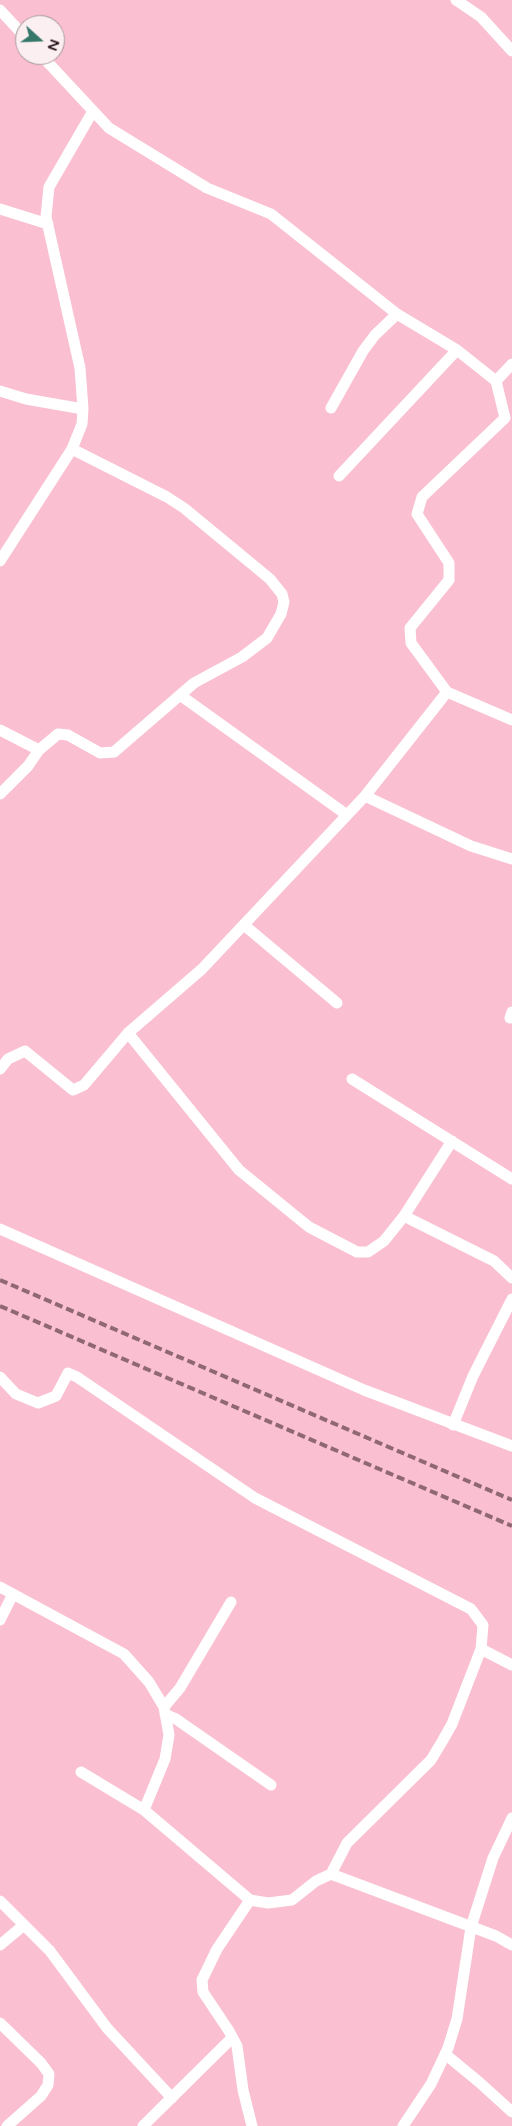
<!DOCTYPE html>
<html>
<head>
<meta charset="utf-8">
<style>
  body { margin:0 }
  #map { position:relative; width:512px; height:2126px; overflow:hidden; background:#fabfd1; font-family:"Varela Round",sans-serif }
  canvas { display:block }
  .north { position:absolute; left:15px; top:15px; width:50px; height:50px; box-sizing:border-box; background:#fbeff2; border:1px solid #a6979c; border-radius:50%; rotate:110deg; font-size:14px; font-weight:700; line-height:20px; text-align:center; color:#27131a }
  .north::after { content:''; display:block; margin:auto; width:18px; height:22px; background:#35786a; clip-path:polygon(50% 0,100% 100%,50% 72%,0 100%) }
</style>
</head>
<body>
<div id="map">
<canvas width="512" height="2126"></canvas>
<div class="north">N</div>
</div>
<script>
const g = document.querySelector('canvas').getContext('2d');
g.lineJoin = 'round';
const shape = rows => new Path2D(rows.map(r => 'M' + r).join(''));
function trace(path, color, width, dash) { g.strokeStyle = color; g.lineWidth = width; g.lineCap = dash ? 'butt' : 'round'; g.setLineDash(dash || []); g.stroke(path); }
trace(shape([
  [456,0,481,17,512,51],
  [0,10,25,37],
  [41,55,109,128,207,188,271,214,397,314,457,350,496,381,512,364],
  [0,209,48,224],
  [0,391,26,399,83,409],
  [331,408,363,351,375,335,397,314],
  [339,476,457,350],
  [0,561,72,449,82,424,83,409,80,368,46,217,49,187,93,111],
  [447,692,512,720],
  [180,695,347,815],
  [0,730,39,750,28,766,0,794],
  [39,750,58,734,68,735,100,753,114,752,194,683,242,657,267,638,281,614,284,602,282,594,270,579,184,508,167,497,72,449],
  [365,796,471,846,512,859],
  [244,925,337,1003],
  [510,1018,512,1012],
  [128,1033,239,1170,309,1227,357,1252,368,1252,384,1241,404,1216,452,1141],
  [0,1069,8,1059,25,1051,73,1090,84,1085,128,1033,202,969,365,796,447,692,411,643,410,628,449,580,449,563,417,514,422,497,505,418,496,381],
  [352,1079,512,1179],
  [404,1216,494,1261,512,1278],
  [0,1229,364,1390,512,1446],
  [0,1377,16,1394,38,1403,56,1396,68,1373,77,1377,255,1498,471,1609,483,1625,481,1649,452,1724,443,1740,431,1760,347,1843,331,1874],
  [453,1425,473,1376,512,1299],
  [0,1587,124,1654,149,1682,164,1707,169,1735,165,1759,144,1810],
  [0,1620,13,1594],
  [481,1649,512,1665],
  [164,1707,180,1688,231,1602],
  [165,1714,176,1719,271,1785],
  [81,1772,144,1810,250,1900,268,1903,292,1900,316,1881,331,1874,496,1936,512,1945],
  [250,1900,217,1949,202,1980,203,1992,229,2031,237,2046,243,2090,252,2126],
  [0,1901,50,1951,107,2028,172,2098],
  [0,1945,24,1925],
  [0,2023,41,2063,49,2074,48,2085,41,2096,7,2126],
  [445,2054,479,2082,512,2112],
  [143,2126,232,2038],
  [403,2126,431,2084,448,2048,457,2019,471,1927,493,1858,512,1818]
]), '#fff', 11);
trace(shape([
  [0,1280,512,1500],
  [0,1306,512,1526]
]), '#906875', 4, [8, 4]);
</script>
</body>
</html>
